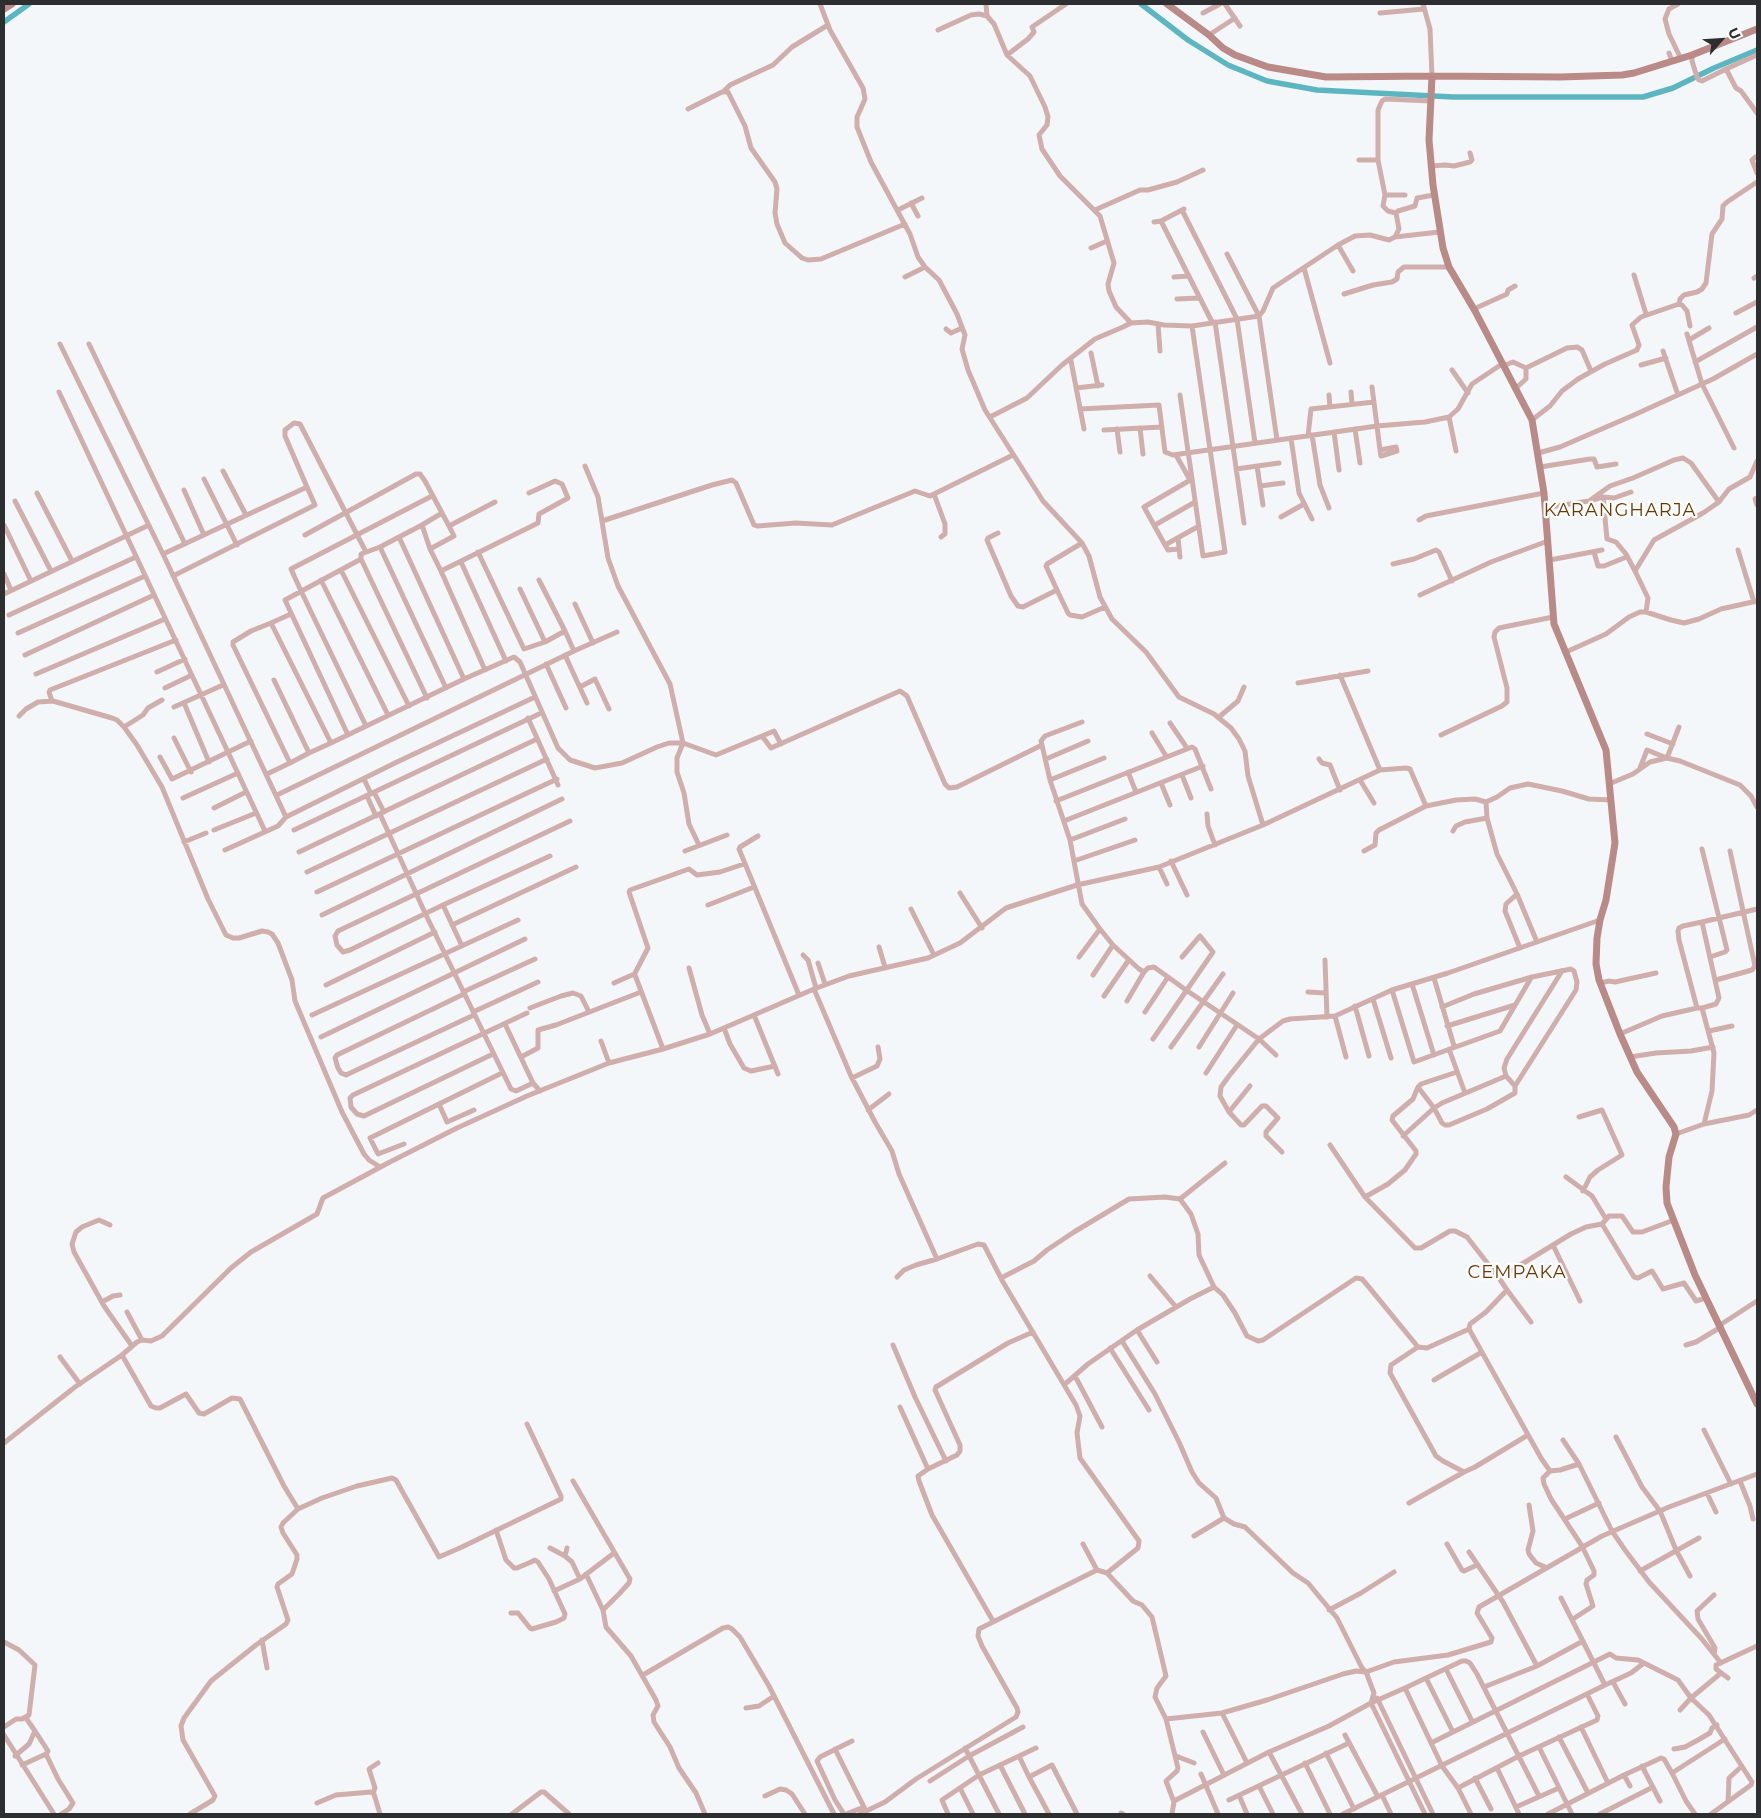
<!DOCTYPE html>
<html>
<head>
<meta charset="utf-8">
<style>
  body { margin:0 }
  #map { position:relative; width:1761px; height:1818px; overflow:hidden; background:#f4f7fa; font-family:Montserrat,sans-serif }
  canvas { display:block }
  .frame { position:absolute; inset:0; border:5px solid #2d2e30; pointer-events:none }
  .north { position:absolute; left:1696px; top:15px; width:50px; height:50px; -webkit-text-stroke:4px #fff; paint-order:stroke; rotate:64deg; font-size:14px; font-weight:700; line-height:20px; text-align:center; color:#2d2e30 }
  .north::after { content:''; display:block; margin:auto; width:18px; height:22px; background:#2d2e30; clip-path:polygon(50% 0,100% 100%,50% 72%,0 100%) }
</style>
</head>
<body>
<div id="map">
<canvas width="1761" height="1818"></canvas>
<div class="frame"></div>
<div class="north">U</div>
</div>
<script>
const g = document.querySelector('canvas').getContext('2d');
g.lineJoin = 'round';
const shape = rows => new Path2D(rows.map(r => 'M' + r).join(''));
function trace(path, color, width, dash) { g.strokeStyle = color; g.lineWidth = width; g.lineCap = dash ? 'butt' : 'round'; g.setLineDash(dash || []); g.stroke(path); }
function label(font, color, halo, rows, align = 'center') {
  g.font = font + ' Montserrat,sans-serif'; g.lineWidth = 4.5; g.setLineDash([]); g.textBaseline = 'middle'; g.strokeStyle = halo; g.fillStyle = color; for (const [text, x, y, turn = 0] of rows) {
    g.save(); g.translate(x, y); g.rotate((+turn || 0) * Math.PI / 180); g.textAlign = isNaN(turn) ? turn : align; if (halo) g.strokeText(text, 0, 0); g.fillText(text, 0, 0); g.restore();
  }
}
trace(shape([
  [1141,4,1188,40,1228,65,1267,81,1317,90,1453,97,1643,97,1673,88,1714,68,1757,50],
  [4,22,29,4]
]), '#5cb6c2', 5.5);
trace(shape([
  [820,4,830,30,863,88,865,99,857,117,857,127,871,162,910,234,918,257,925,267,939,280,957,314,965,335,962,349,968,370,985,410,1043,501,1082,543,1089,556,1100,597,1112,619,1146,652,1179,697,1214,714,1231,728,1239,739,1245,751,1248,776,1263,825],
  [986,4,987,16],
  [1225,4,1240,26],
  [1423,4,1430,29,1432,76],
  [1678,4,1669,9,1665,19,1669,34,1681,59],
  [1203,13,1220,4],
  [1380,13,1424,9],
  [938,30,971,15,979,14,987,16,994,24,1007,55,1030,76,1045,107,1048,117,1047,125,1039,135,1042,149,1060,176,1100,216,1114,263,1108,284,1109,291,1116,307,1131,323],
  [1209,35,1235,18],
  [1669,53,1672,61],
  [1007,55,1028,39,1034,32,1032,27,1066,4],
  [1692,55,1692,61,1697,77,1699,80,1702,81,1726,69,1736,88,1741,91,1757,113],
  [1726,69,1757,55],
  [724,91,730,85,773,65,792,47,828,25],
  [1431,101,1385,99,1382,101,1378,110,1378,160,1385,195,1383,206,1388,211,1396,213,1398,211,1415,206,1417,198,1434,195],
  [688,109,722,92,728,92,745,126,751,148,775,182,777,189,775,213,777,224,785,243,802,258,808,260,821,259,905,224],
  [1757,156,1752,160,1757,173],
  [1359,160,1378,160],
  [1431,166,1445,165,1454,166,1470,162,1472,160,1470,153],
  [1385,195,1405,195],
  [911,203,918,216],
  [898,210,922,198],
  [1095,210,1140,190,1148,190,1177,182,1203,170],
  [1182,210,1237,319,1255,443],
  [1161,221,1212,322],
  [1154,222,1161,221,1184,209],
  [1395,237,1439,232],
  [1338,245,1353,271],
  [1091,248,1107,241],
  [1227,254,1259,316,1277,440],
  [1304,268,1330,363],
  [1634,275,1646,314],
  [905,277,925,267],
  [1174,277,1189,276],
  [1754,278,1757,276],
  [1344,294,1373,285,1392,282,1397,279,1398,272,1404,267,1449,267],
  [1177,299,1200,298],
  [1679,304,1680,299,1684,295,1697,292,1702,289,1706,283,1712,234,1722,219,1723,206,1727,202,1757,182],
  [1475,311,1476,308,1507,294,1508,290,1515,286],
  [1736,313,1757,302],
  [1215,322,1244,523],
  [1158,324,1160,351],
  [946,329,951,333,962,328],
  [1687,334,1702,384,1734,448],
  [1689,340,1709,328],
  [60,344,163,554,286,817],
  [89,344,185,544],
  [1663,351,1678,395],
  [1091,353,1098,386],
  [1071,361,1084,429],
  [1695,362,1757,327],
  [1641,365,1666,358],
  [1503,366,1513,362,1526,368],
  [1452,370,1468,393],
  [1372,387,1377,426,1380,450,1381,456,1397,451,1396,447,1380,450],
  [1076,388,1102,385],
  [1516,388,1526,379,1526,368,1567,348,1577,347,1582,350,1591,371],
  [59,392,265,831],
  [1351,392,1352,404],
  [1180,395,1203,556,1225,552,1192,326],
  [1329,395,1330,407],
  [1080,409,1159,405,1165,452,1173,455,1377,426,1425,422,1449,417],
  [990,417,1027,398,1062,365,1095,339,1123,327,1131,323,1148,322,1164,325,1192,326,1259,316,1263,311,1273,288,1338,245,1355,236,1370,235,1389,240,1395,237,1399,229,1396,213],
  [1532,420,1550,406,1562,391,1578,379,1605,364,1637,350,1639,345,1632,325,1641,317,1679,304,1682,305,1687,311,1690,326],
  [1140,428,1143,454],
  [1117,429,1120,452],
  [1355,429,1360,463],
  [1104,430,1162,427],
  [1334,432,1339,470],
  [1312,435,1320,485,1329,508],
  [1308,436,1311,409,1374,402],
  [1291,438,1299,493,1312,519],
  [1456,451,1449,417,1458,409,1472,384,1502,364],
  [1538,453,1560,447,1634,415,1713,379,1757,354],
  [1176,455,1190,480],
  [585,466,598,497,608,558,618,586,670,684,683,743,677,758,677,772,684,793,689,824,699,845],
  [1257,466,1263,505],
  [1540,467,1590,459,1594,459,1597,467,1616,464],
  [1236,469,1279,463],
  [223,471,246,515],
  [204,479,237,545],
  [1192,479,1144,507,1165,545,1199,526],
  [1260,486,1283,483],
  [307,487,285,436,285,430,294,423,300,424,366,552],
  [184,490,204,535],
  [37,493,72,561],
  [934,494,945,524,945,534,941,537],
  [1603,497,1607,539,1616,542,1626,554,1635,571,1648,598,1646,612],
  [1757,498,1755,499,1757,505],
  [15,501,51,571],
  [1589,501,1610,486,1633,478,1674,460,1683,458,1691,463,1719,502],
  [495,502,449,526,442,513,422,525,430,549,441,571,538,523,539,514,568,498,562,484,555,481,529,493],
  [1545,508,1589,501,1603,497,1614,498,1631,492],
  [1281,517,1304,504],
  [1419,520,1426,516,1544,493],
  [602,521,712,485,732,480,736,483,754,525,757,526,796,523,832,525,915,491,930,496,1013,455],
  [4,525,31,581],
  [1155,525,1195,502],
  [998,533,988,538,987,540,1011,596,1018,606,1023,607,1057,590,1068,613,1070,615,1082,617,1105,607],
  [305,535,416,474,420,474,425,481,442,513],
  [399,537,464,679],
  [1178,538,1180,557],
  [1165,545,1168,550,1179,549],
  [380,547,446,688],
  [430,549,454,536,449,526],
  [1738,550,1754,602],
  [478,552,524,649,545,642,565,631,539,580],
  [1594,552,1598,566,1604,566,1624,558],
  [163,554,307,487,315,505,173,576],
  [361,559,361,554,380,547,422,525],
  [1550,560,1602,550],
  [461,562,506,661],
  [1393,564,1414,559,1436,550,1439,552,1452,581],
  [341,570,409,706],
  [441,571,485,670],
  [1635,571,1654,540,1703,513,1719,502,1729,489,1750,477,1757,461],
  [4,574,11,590],
  [321,580,388,715],
  [520,589,545,642],
  [1057,590,1046,566,1047,564,1082,543],
  [4,594,149,525],
  [1420,595,1491,562,1548,541],
  [575,604,593,643],
  [291,614,271,623,331,743,464,679,514,657,520,662,558,748,570,760,595,768,622,763,657,747,669,743,683,743,716,755,762,736,771,748,900,691,907,696,945,784,949,788,957,787,1042,745,1050,780,1070,840,1082,904,1100,929,1113,945,1139,969,1144,972,1148,968,1154,967,1186,990,1259,1039,1283,1021,1290,1019,1335,1016,1392,990,1448,973,1600,920],
  [9,615,136,557],
  [271,623,251,631,233,642,233,645,290,763,309,753],
  [18,633,145,576],
  [574,651,617,632],
  [1566,652,1606,634,1629,617,1640,612,1646,612,1671,620,1684,623,1699,619,1721,609,1757,601],
  [25,655,154,595],
  [565,655,587,703],
  [546,664,566,708],
  [157,672,185,659],
  [36,674,165,619],
  [1340,675,1380,770],
  [274,680,309,753,331,743],
  [1298,683,1368,671],
  [580,687,595,679,609,709],
  [165,688,192,675],
  [52,701,49,692,50,690,176,640],
  [184,703,209,762],
  [174,707,223,685],
  [19,716,26,709,38,702,53,701,112,718,117,720,124,727,137,745,162,787,208,899,226,935,233,938,239,938,262,931,268,932,272,934,278,943,292,980,295,1001,342,1112,364,1154,369,1160,380,1167],
  [1219,717,1238,701,1244,687],
  [528,718,558,785],
  [1170,723,1187,748],
  [366,726,301,591,291,569,432,496],
  [124,727,143,715,148,708,162,700],
  [1152,733,1166,756],
  [1647,734,1673,744],
  [348,735,285,600,361,559,427,698],
  [1441,735,1502,706,1507,702,1507,688,1494,637,1495,632,1499,628,1553,617],
  [762,736,774,731,781,744],
  [174,738,191,772],
  [1042,745,1041,741,1045,736,1082,722],
  [160,757,172,779,251,741],
  [1046,759,1088,741],
  [1319,759,1322,763,1330,765,1340,790],
  [1640,768,1647,750,1667,758,1679,727],
  [1128,772,1136,792],
  [267,774,290,763],
  [1182,775,1191,798],
  [364,779,371,794],
  [1050,780,1104,758],
  [1360,780,1374,803],
  [1161,783,1170,805],
  [1609,784,1633,774,1650,762,1667,758,1680,761,1740,785,1751,796,1757,807],
  [374,792,384,812],
  [277,795,574,651,565,631],
  [367,796,376,816],
  [183,798,238,773],
  [1056,801,1192,747,1195,749,1211,789],
  [1486,802,1487,818,1497,854,1517,894,1537,942],
  [214,808,246,792],
  [380,814,425,913,511,1089,516,1091,533,1083,540,1091],
  [1207,814,1208,826,1215,845],
  [1064,821,1203,766],
  [214,830,256,813],
  [294,830,539,714],
  [1453,831,1456,826,1465,822,1487,818],
  [758,836,740,847,739,849,799,995],
  [1070,840,1125,819],
  [184,842,206,833],
  [1702,849,1727,950,1725,952,1710,957],
  [225,850,278,826,286,817,397,762,535,697],
  [685,851,727,835],
  [1364,851,1375,845,1376,833,1379,830,1426,806],
  [299,852,537,739],
  [550,856,443,905,350,950,343,952,337,945,335,936,338,931,570,821],
  [1074,861,1135,840],
  [1171,861,1187,895],
  [1159,867,1167,884],
  [307,872,547,759],
  [317,892,557,779],
  [960,893,982,928],
  [1517,894,1506,904,1505,911,1520,948],
  [443,905,462,946],
  [708,905,754,887],
  [911,909,934,955],
  [322,915,562,799],
  [1702,922,1719,998,1716,1004,1702,1008,1697,1008,1679,940,1678,931,1679,928,1683,926,1702,922],
  [1702,922,1757,909],
  [452,925,576,867],
  [879,947,885,967],
  [803,955,808,960,816,988],
  [1079,957,1100,929],
  [1325,960,1327,1017],
  [818,963,825,984],
  [689,968,702,1015,710,1034],
  [634,975,648,948,629,892,630,890,689,869,697,875,720,872,744,864],
  [1093,975,1113,945],
  [1434,978,1454,1046],
  [1716,980,1752,970,1755,966,1730,851],
  [614,983,632,975,635,975,663,1049],
  [1600,983,1609,981,1615,982,1656,973],
  [1412,984,1434,1055],
  [326,985,435,932],
  [814,989,851,1076,875,1122,892,1151,899,1174,937,1259],
  [1392,990,1414,1062,1500,1031,1531,978],
  [463,992,535,959],
  [1308,992,1325,993],
  [464,994,337,1055,335,1058,338,1068,341,1073,346,1075,474,1015],
  [1104,996,1128,961],
  [1373,999,1391,1058],
  [1127,1001,1144,972],
  [1355,1006,1369,1056],
  [1442,1007,1474,994,1532,977,1571,969,1574,971,1577,982,1576,990,1515,1086],
  [530,1008,561,996,573,993,581,996,589,1012],
  [473,1012,538,982],
  [1145,1012,1168,977],
  [312,1015,518,920],
  [754,1015,778,1074],
  [1335,1016,1346,1057],
  [505,1024,533,1083],
  [1447,1026,1515,1005],
  [724,1028,730,1044,744,1068,751,1071,775,1066],
  [1709,1031,1732,1026],
  [1620,1034,1662,1016,1697,1008],
  [321,1037,525,939],
  [1153,1039,1213,952,1200,936,1182,957],
  [601,1041,609,1063],
  [1171,1047,1223,974],
  [1199,1047,1233,993],
  [1449,1049,1465,1093],
  [493,1054,364,1116,357,1114,351,1107,350,1098,353,1095,527,1013],
  [1276,1055,1259,1039,1229,1076,1221,1087,1220,1096,1229,1112,1241,1125,1244,1125,1262,1106,1266,1106,1278,1118,1266,1132,1266,1136,1282,1152],
  [521,1057,538,1048,538,1030,556,1025,641,992],
  [1630,1057,1656,1053,1691,1051,1713,1047],
  [1206,1073,1237,1025],
  [1506,1076,1442,1103,1434,1108,1442,1123,1445,1125,1449,1125,1487,1109,1515,1093,1515,1086,1506,1076,1504,1068,1507,1059,1562,971],
  [852,1078,877,1066,880,1059,878,1047],
  [439,1104,447,1122,474,1110],
  [868,1110,889,1094],
  [1229,1112,1250,1086],
  [1579,1117,1602,1110,1622,1155,1598,1170,1590,1177,1583,1191],
  [1704,1124,1749,1115,1757,1110],
  [1676,1134,1704,1124,1712,1091,1714,1053,1702,1008],
  [1403,1136,1434,1108,1418,1087],
  [404,1144,378,1154,370,1138,502,1073],
  [1566,1177,1592,1196,1606,1219],
  [1365,1197,1388,1184,1405,1170,1416,1154,1416,1151,1392,1120,1393,1116,1413,1099,1418,1087,1421,1084,1457,1072],
  [1180,1199,1225,1163],
  [1602,1224,1634,1277,1638,1278,1652,1271,1663,1289,1684,1283,1696,1301,1706,1298],
  [110,1225,99,1220,82,1227,76,1232,72,1244,74,1252,104,1306,132,1346],
  [1553,1245,1580,1301],
  [1150,1276,1176,1307],
  [1001,1278,1034,1261,1047,1250,1074,1232,1129,1199,1165,1197,1180,1199,1191,1214,1198,1234,1199,1255,1214,1287],
  [1499,1278,1571,1234,1586,1227,1602,1224,1609,1216,1622,1216,1633,1232,1642,1232,1674,1220],
  [1507,1290,1531,1322],
  [102,1302,113,1296,120,1295],
  [127,1312,142,1340],
  [1720,1325,1757,1301],
  [1469,1329,1541,1458,1550,1471,1560,1470,1579,1464,1612,1531,1625,1550,1649,1582,1701,1638,1721,1663],
  [1137,1330,1157,1362],
  [1122,1341,1155,1394,1179,1442,1192,1472,1199,1483,1216,1498,1224,1518,1234,1524,1245,1527,1293,1573,1308,1583,1337,1618,1362,1668,1366,1672],
  [893,1345,915,1397,946,1461],
  [1686,1345,1696,1342,1721,1327],
  [1418,1347,1391,1365,1390,1373,1436,1456,1443,1461,1464,1472],
  [1110,1348,1149,1410],
  [122,1355,151,1406,156,1408,160,1408,186,1394,199,1413,204,1414,232,1398,240,1399,284,1486,298,1509],
  [60,1357,80,1384],
  [1075,1376,1102,1427],
  [1434,1380,1482,1352],
  [1064,1385,1088,1364,1137,1330,1190,1299,1214,1287,1223,1295,1235,1313,1247,1336,1258,1341,1263,1340,1356,1278,1362,1279,1368,1286,1418,1347,1427,1348,1469,1329,1470,1324,1486,1312,1507,1290,1499,1278,1467,1237,1455,1231,1450,1231,1421,1248,1415,1248,1365,1197,1330,1145],
  [900,1407,928,1469,957,1455,960,1451,960,1445,935,1390,936,1387,1008,1343,1033,1332],
  [1704,1430,1731,1484],
  [1616,1437,1642,1487,1660,1511,1676,1550,1690,1576],
  [1563,1440,1579,1464],
  [4,1443,75,1387,122,1355,137,1342,142,1340,151,1341,162,1336,231,1268,251,1252,317,1214,323,1198,388,1163,457,1128,527,1096,609,1063,663,1049,710,1034,814,989,849,976,928,958,960,943,1006,908,1077,885,1159,867,1263,825,1380,770,1406,768,1410,769,1426,806,1456,800,1475,799,1486,802,1497,797,1510,788,1528,784,1562,791,1589,799,1611,800],
  [928,1469,918,1476,919,1481,932,1515,993,1621],
  [1550,1471,1543,1478,1544,1484,1551,1499,1582,1546,1594,1571,1594,1575,1587,1580,1586,1584,1593,1606,1573,1619],
  [573,1481,630,1579,629,1583,619,1594,603,1610],
  [1740,1481,1750,1506,1753,1519],
  [1707,1493,1716,1512],
  [1409,1503,1464,1472,1475,1467,1528,1435],
  [1529,1505,1533,1531,1528,1550,1529,1554,1536,1563,1545,1567],
  [1565,1519,1599,1503],
  [496,1530,506,1560,514,1568,517,1568,531,1562,535,1560,538,1562,549,1579,565,1614,564,1618,556,1622,532,1629,530,1628,518,1613,511,1613],
  [1194,1536,1224,1518],
  [1083,1544,1097,1570],
  [1447,1544,1462,1570,1464,1571,1477,1565],
  [550,1548,565,1556,572,1562,580,1579],
  [1469,1552,1503,1602,1537,1666],
  [565,1556,567,1548],
  [1640,1571,1699,1538],
  [1107,1573,1133,1601,1142,1605,1152,1617,1166,1676,1157,1688,1155,1697,1166,1719],
  [586,1574,603,1610,606,1627,631,1656,656,1700,658,1706,653,1715,654,1722,670,1747,679,1768,696,1793,705,1814],
  [554,1591,580,1579,614,1553],
  [1329,1610,1361,1593,1394,1572],
  [262,1640,267,1668],
  [4,1642,19,1650,35,1665,29,1715,22,1719,16,1719,4,1727],
  [1714,1654,1715,1648,1698,1619,1697,1611,1714,1595],
  [1446,1669,1472,1721],
  [643,1675,723,1628,728,1627,732,1629,740,1637,769,1686,834,1814],
  [1426,1678,1453,1732],
  [1728,1678,1716,1669,1716,1665,1757,1646],
  [1613,1682,1625,1704],
  [1605,1685,1631,1673,1644,1663],
  [1484,1687,1537,1666,1583,1641],
  [1405,1688,1462,1661,1466,1661,1470,1663,1477,1674,1539,1796],
  [1377,1698,1433,1814],
  [746,1708,759,1706,774,1696],
  [1680,1710,1691,1698,1721,1673],
  [1222,1713,1247,1763],
  [1581,1727,1608,1783],
  [1203,1732,1224,1775],
  [4,1735,54,1814],
  [1345,1735,1378,1797],
  [1559,1737,1588,1793],
  [1431,1743,1610,1654,1616,1658,1638,1660,1678,1680,1691,1698,1709,1715,1752,1782,1751,1785,1711,1814],
  [1539,1747,1572,1814],
  [965,1748,999,1814],
  [835,1749,866,1811],
  [1674,1749,1685,1747,1698,1740,1710,1733,1712,1728,1717,1725],
  [1269,1752,1329,1726,1371,1703,1405,1688,1442,1766,1458,1788,1471,1814],
  [1326,1753,1354,1809],
  [46,1754,58,1779,73,1803,69,1809,61,1814],
  [15,1756,29,1744,35,1731,26,1718],
  [1019,1756,1029,1777],
  [1176,1756,1194,1763],
  [1305,1763,1330,1814],
  [22,1765,46,1754,48,1751,35,1731],
  [1000,1765,1025,1814],
  [1642,1766,1660,1801],
  [1497,1768,1519,1814],
  [1672,1773,1725,1739],
  [1201,1774,1218,1814],
  [1624,1775,1630,1786],
  [1475,1778,1491,1809],
  [930,1781,969,1756,1023,1727],
  [1259,1786,1273,1814],
  [960,1788,973,1814],
  [1458,1788,1519,1756,1597,1720,1598,1716,1587,1694],
  [373,1793,375,1788,369,1769,378,1763],
  [1239,1795,1247,1814],
  [1382,1795,1391,1814],
  [765,1796,780,1789,786,1790,792,1794,805,1814],
  [1229,1800,1349,1743],
  [1174,1801,1269,1752,1302,1814],
  [1728,1802,1729,1778,1742,1766],
  [317,1803,336,1795,371,1792,374,1794,380,1814],
  [1516,1807,1559,1788],
  [1121,1813,1123,1814],
  [190,1814,213,1800,215,1796,183,1740,181,1726,184,1718,211,1681,256,1645,286,1624,288,1620,277,1587,278,1584,292,1574,297,1559,297,1555,283,1533,281,1527,283,1523,298,1509,322,1498,357,1486,392,1478,396,1480,439,1557,462,1547,561,1499,561,1496,527,1424],
  [512,1814,541,1792,544,1792,569,1814],
  [844,1814,835,1800,817,1761,820,1757,852,1741],
  [846,1814,864,1807],
  [860,1814,885,1802,916,1779,1016,1717,1018,1712,1017,1708,982,1646,978,1636,979,1629,1097,1570,1107,1573,1138,1548,1139,1541,1080,1458,1077,1433,1080,1416,1076,1405,1003,1282,984,1245,978,1244,937,1259,916,1265,904,1270,897,1277],
  [948,1814,942,1800,979,1775,1036,1748],
  [1049,1814,1029,1777,1052,1765,1077,1814],
  [1172,1814,1174,1802,1166,1781,1177,1771,1178,1768,1166,1719,1222,1713,1267,1700,1343,1674,1356,1671,1365,1672],
  [1343,1814,1605,1685,1561,1598],
  [1425,1814,1371,1703,1374,1693,1366,1672,1394,1662,1448,1655,1491,1642,1492,1638,1477,1613,1479,1607,1602,1536,1669,1507,1757,1474],
  [1548,1814,1624,1775,1661,1758,1664,1759,1672,1773,1686,1801,1695,1814],
  [1600,1814,1653,1787]
]), '#cfaeab', 5);
trace(shape([
  [1167,4,1209,35,1223,48,1235,55,1268,67,1326,77,1432,76,1560,77,1622,75,1634,73,1692,55,1757,29],
  [4,9,12,4],
  [1432,76,1429,140,1433,185,1443,248,1449,267,1475,311,1532,420,1544,493,1554,624,1606,750,1615,843,1606,900,1600,920,1597,938,1596,964,1599,980,1620,1034,1637,1072,1674,1127,1676,1134,1669,1157,1666,1187,1667,1203,1695,1275,1757,1404]
]), '#ba8a87', 7);
g.letterSpacing = '1px';
label('18px', '#6e3500', '#fff', [
  ["KARANGHARJA",1620,511],
  ["CEMPAKA",1517,1273]
]);
g.letterSpacing = '0px';
</script>
</body>
</html>
